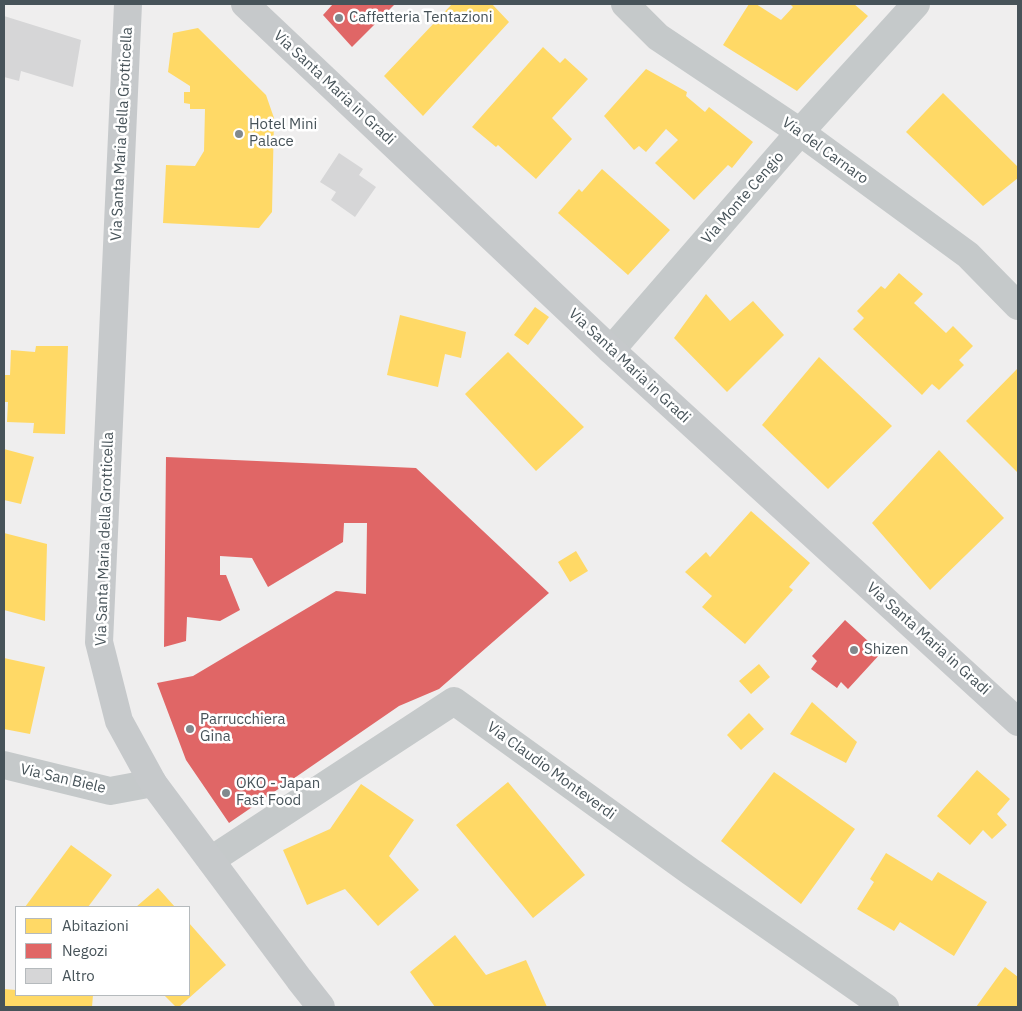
<!DOCTYPE html>
<html>
<head>
<meta charset="utf-8">
<style>
  body { margin:0 }
  #map { position:relative; width:1022px; height:1011px; overflow:hidden; background:#efeeee; font-family:"IBM Plex Sans",sans-serif }
  canvas { display:block }
  .frame { position:absolute; inset:0; border:5px solid #475359; pointer-events:none }
  .legend { position:absolute; left:15px; top:906px; width:175px; height:90px; box-sizing:border-box; background:#fff; border:1px solid #b5babd; margin:0; padding:6px 9px; list-style:none; font-size:15px; color:#475359 }
  .legend li { display:flex; align-items:center; gap:10px; height:25px }
  .legend b { width:25px; border:1px solid #b5babd }
</style>
</head>
<body>
<div id="map">
<canvas width="1022" height="1011"></canvas>
<div class="frame"></div>
<ul class="legend">
<li><b style="height:14px;background:#ffd966"></b>Abitazioni</li>
<li><b style="height:14px;background:#e06666"></b>Negozi</li>
<li><b style="height:14px;background:#d6d6d7"></b>Altro</li>
</ul>
</div>
<script>
const g = document.querySelector('canvas').getContext('2d');
g.lineJoin = 'round';
function paint(path, color) { g.fillStyle = color; g.fill(path, 'evenodd'); }
const shape = rows => new Path2D(rows.map(r => 'M' + r).join(''));
function trace(path, color, width, dash) { g.strokeStyle = color; g.lineWidth = width; g.lineCap = dash ? 'butt' : 'round'; g.setLineDash(dash || []); g.stroke(path); }
function label(font, color, halo, rows, align = 'center') {
  g.font = font + ' "IBM Plex Sans",sans-serif'; g.lineWidth = 5; g.setLineDash([]); g.textBaseline = 'middle'; g.strokeStyle = halo; g.fillStyle = color; for (const [text, x, y, turn = 0] of rows) {
    g.save(); g.translate(x, y); g.rotate((+turn || 0) * Math.PI / 180); g.textAlign = isNaN(turn) ? turn : align; if (halo) g.strokeText(text, 0, 0); g.fillText(text, 0, 0); g.restore();
  }
}
paint(shape([
  [452,4,492,4,509,22,423,116,384,76],
  [749,4,756,4,781,20,793,7,790,4,854,4,868,16,797,91,723,45],
  [198,28,266,95,274,118,272,212,259,228,163,223,166,165,195,166,204,151,205,109,190,109,190,104,184,103,184,92,190,92,190,86,168,72,173,33],
  [543,47,560,63,565,58,588,79,552,118,572,139,536,179,498,145,496,147,472,127],
  [646,69,687,92,686,96,705,112,709,107,753,142,732,168,728,165,694,200,655,163,678,140,666,129,646,152,639,146,634,150,604,116],
  [943,93,1018,167,1018,178,983,206,906,132],
  [602,169,670,230,628,275,558,213,579,189,582,192],
  [899,273,923,294,914,303,946,333,953,326,973,346,959,360,964,365,939,390,932,384,922,395,853,329,864,318,857,311,881,286,885,289],
  [706,294,730,321,753,301,784,335,727,392,674,338],
  [535,307,549,317,528,345,514,335],
  [400,315,466,332,461,358,445,354,438,387,387,375],
  [36,346,68,346,65,434,33,433,34,423,7,422,8,402,4,402,4,375,10,375,11,350,35,352],
  [508,352,584,427,536,471,465,394],
  [819,357,892,426,828,489,762,425],
  [1018,368,1018,473,966,421],
  [4,449,34,457,21,504,4,500],
  [939,450,1004,518,930,590,872,523],
  [751,511,810,563,789,587,793,590,745,644,702,607,712,596,685,572,706,552,710,557],
  [4,533,47,544,45,621,4,610],
  [576,551,588,571,570,582,558,562],
  [4,658,45,667,30,734,4,729],
  [759,664,770,677,751,694,739,681],
  [812,702,857,742,846,763,790,734],
  [749,713,764,729,741,750,727,735],
  [977,770,1010,799,997,814,1007,825,992,839,983,830,970,845,937,816],
  [774,772,855,829,801,904,721,841],
  [508,782,585,875,533,918,456,825],
  [361,784,414,820,389,856,419,890,378,926,345,889,307,905,283,850,330,829],
  [71,845,112,875,88,907,25,907],
  [886,853,932,881,938,872,987,902,954,956,900,922,894,931,857,909,874,882,870,879],
  [158,888,175,907,136,907],
  [189,923,226,965,179,1007,176,1007,164,995,189,995],
  [455,935,486,975,526,960,547,1007,435,1007,410,972],
  [1005,967,1018,977,1018,1007,976,1007],
  [4,989,16,990,16,995,93,995,92,1007,4,1007]
]), '#ffd966');
paint(shape([
  [333,4,395,4,352,47,323,15],
  [166,457,416,468,549,593,439,689,399,706,229,823,186,760,157,683,193,676,336,591,366,594,367,523,344,523,343,542,268,587,252,558,220,556,220,575,226,575,240,610,220,621,187,617,186,641,164,647],
  [845,620,881,653,848,689,841,682,837,688,811,669,817,661,812,656]
]), '#e06666');
paint(shape([
  [4,16,81,40,73,87,21,71,19,81,4,77],
  [339,153,363,169,359,175,376,187,355,217,331,200,336,192,320,182]
]), '#d6d6d7');
trace(shape([
  [625,4,658,37,800,132,968,255,1018,306],
  [611,350,800,132,916,4],
  [4,765,110,791,153,783],
  [211,860,454,701,691,872,885,1007]
]), '#c5c9ca', 28);
trace(shape([
  [128,4,99,642,119,721,153,783,299,979,321,1007],
  [245,4,611,350,1018,722]
]), '#c6c9cb', 28);
for (const [x, y, r, color] of [
  [339,18,5,"#82898d"],
  [239,134,5,"#82898d"],
  [854,650,5,"#82898d"],
  [190,729,5,"#82898d"],
  [226,793,5,"#82898d"]
]) { const dot = new Path2D(); dot.arc(x, y, r, 0, 2 * Math.PI); g.fillStyle = color; g.fill(dot); trace(dot, '#fff', 2); }
label('15px', '#475359', '#fff', [
  ["Caffetteria Tentazioni",349,18],
  ["Hotel Mini",249,125],
  ["Palace",249,142],
  ["Shizen",864,650],
  ["Parrucchiera",200,720],
  ["Gina",200,737],
  ["OKO - Japan",236,784],
  ["Fast Food",236,801]
], 'left');
label('15px', '#475359', '#fff', [
  ["Via Santa Maria in Gradi",334,88,43],
  ["Via Santa Maria della Grotticella",122,134,-87],
  ["Via del Carnaro",825,151,36],
  ["Via Monte Cengio",743,198,-49],
  ["Via Santa Maria in Gradi",629,366,43],
  ["Via Santa Maria della Grotticella",105,539,-88],
  ["Via Santa Maria in Gradi",928,639,42],
  ["Via Claudio Monteverdi",551,771,36],
  ["Via San Biele",63,779,13]
]);
</script>
</body>
</html>
